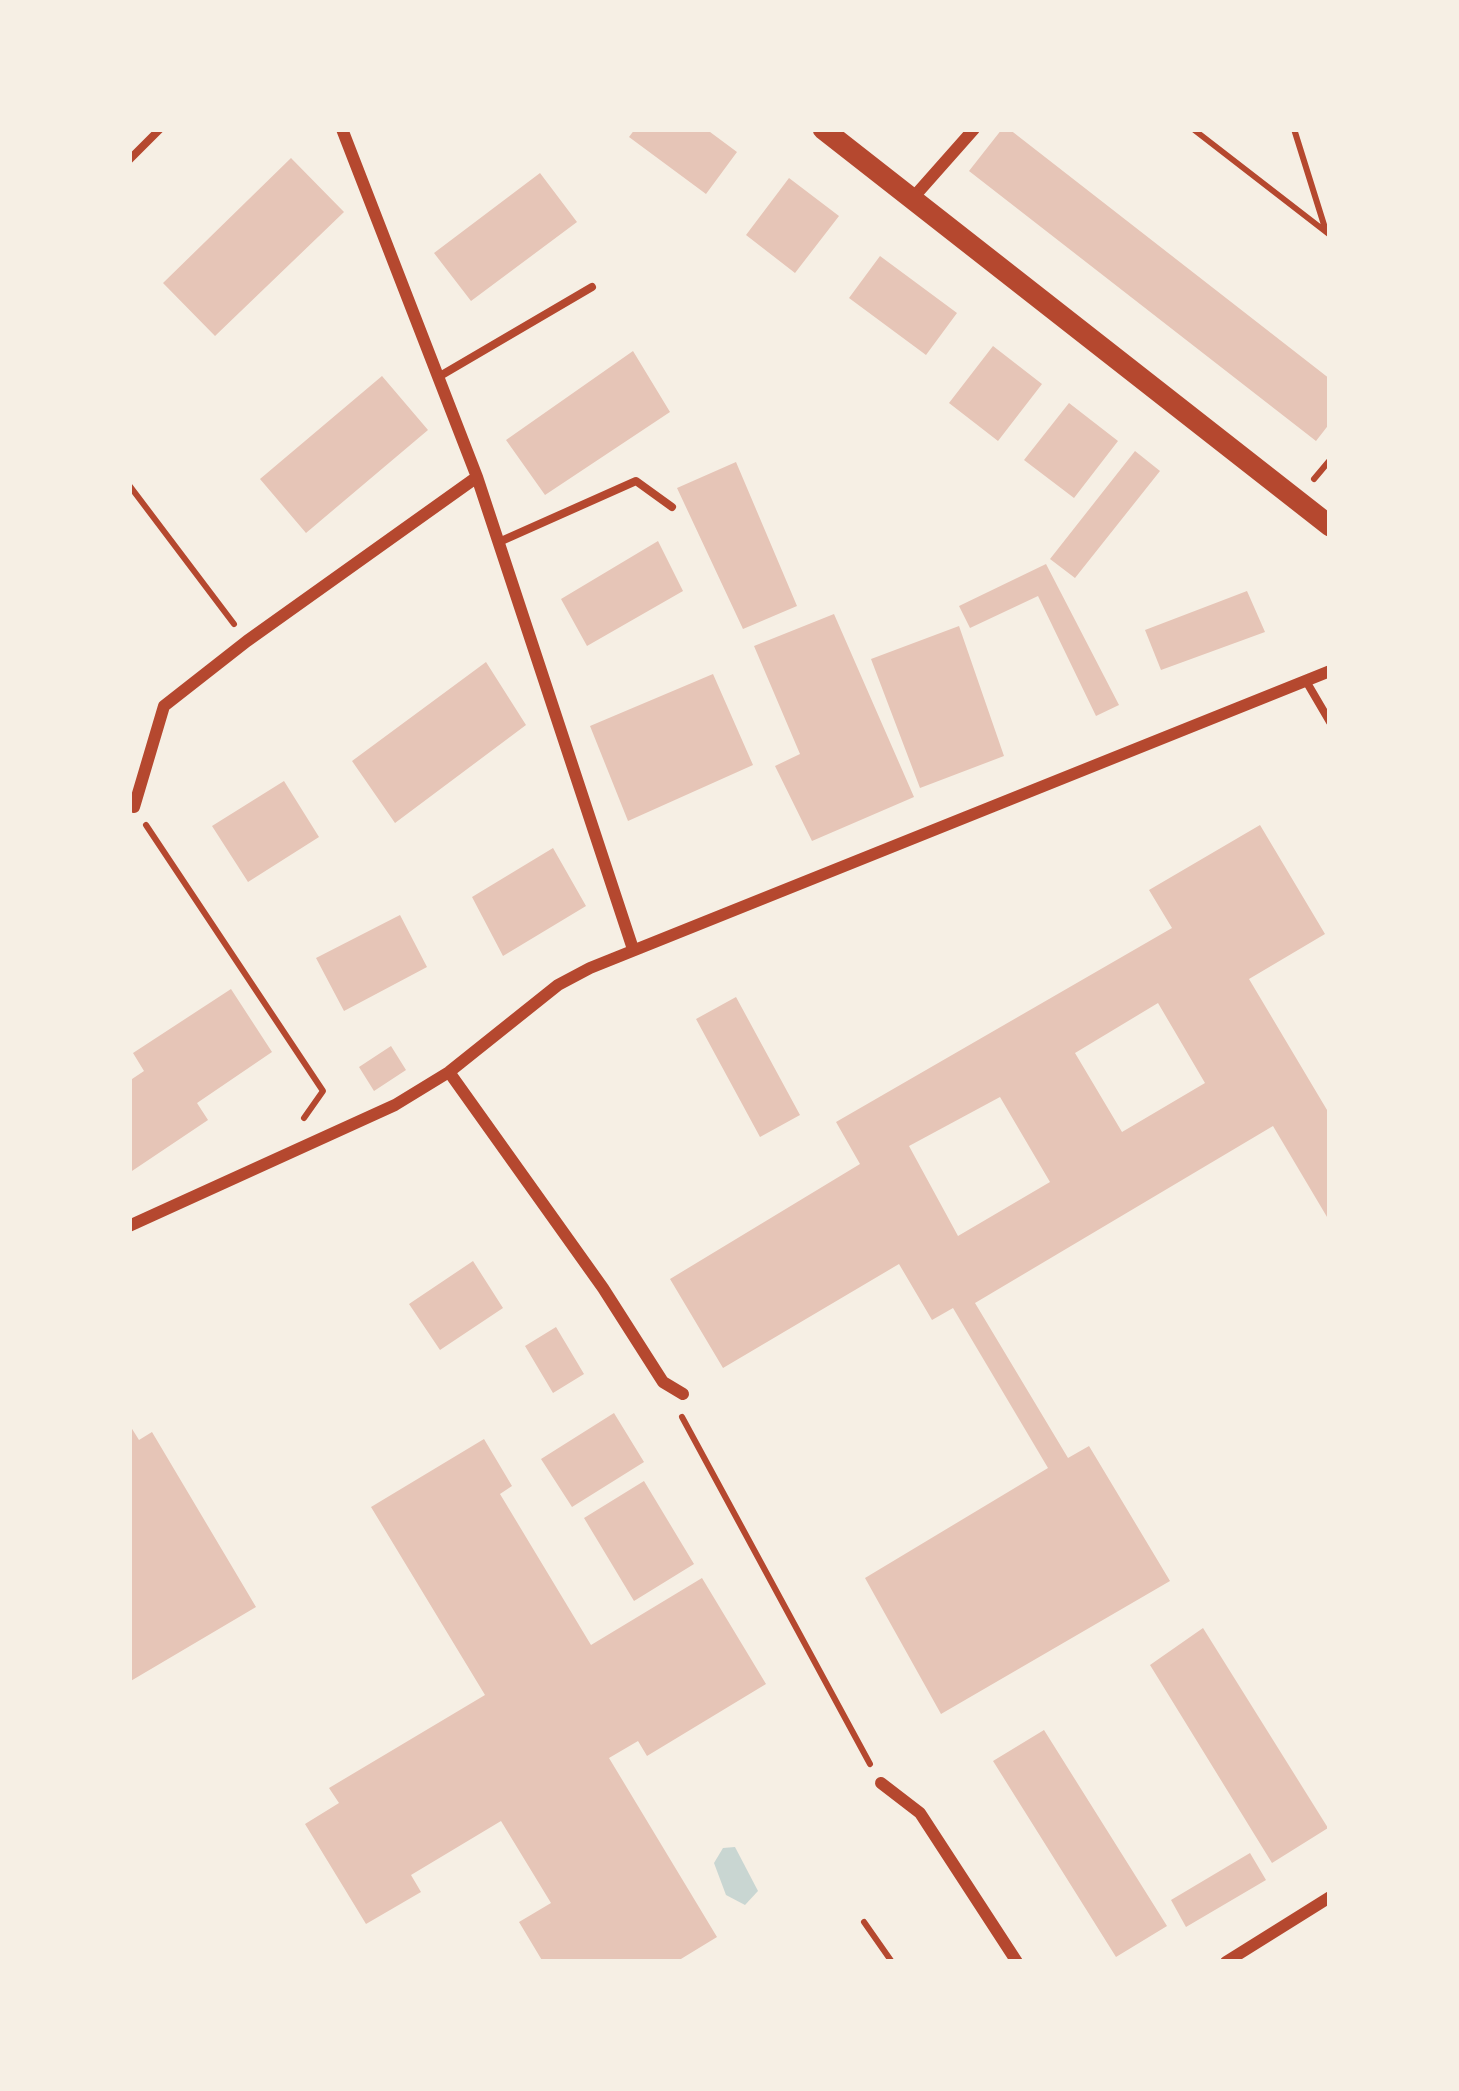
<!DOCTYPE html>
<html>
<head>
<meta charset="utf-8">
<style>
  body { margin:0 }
  #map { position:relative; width:1459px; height:2091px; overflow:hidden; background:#f6efe4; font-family:Montserrat,sans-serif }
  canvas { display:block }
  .frame { position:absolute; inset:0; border:132px solid #f6efe4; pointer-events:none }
</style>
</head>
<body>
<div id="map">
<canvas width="1459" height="2091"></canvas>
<div class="frame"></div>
</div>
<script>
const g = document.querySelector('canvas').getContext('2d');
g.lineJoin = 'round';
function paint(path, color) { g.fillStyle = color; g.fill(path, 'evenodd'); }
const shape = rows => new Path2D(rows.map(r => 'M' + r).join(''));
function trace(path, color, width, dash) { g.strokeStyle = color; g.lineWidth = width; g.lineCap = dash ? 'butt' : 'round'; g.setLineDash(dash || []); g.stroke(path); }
paint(shape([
  [735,1847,758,1891,745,1905,726,1895,714,1863,723,1848]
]), '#c9d6d2');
paint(shape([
  [635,129,706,129,737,152,706,194,629,137],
  [1002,129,1009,129,1330,379,1330,423,1316,441,969,171],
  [291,158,344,212,215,336,163,283],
  [540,173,577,222,471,301,434,253],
  [789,178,839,216,795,273,746,235],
  [880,256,957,313,926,355,849,298],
  [993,346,1042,384,998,441,949,403],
  [633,351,670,412,545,495,506,440],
  [382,376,428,430,306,533,260,479],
  [1069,403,1118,441,1074,498,1024,460],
  [1135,451,1160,471,1075,578,1050,559],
  [736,462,797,606,743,629,677,488],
  [658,541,683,591,587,646,561,599],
  [1046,564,1119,705,1096,716,1038,596,970,628,959,606],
  [1247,591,1265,632,1161,670,1145,630],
  [834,614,914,797,812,841,775,766,800,754,754,646],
  [959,626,1004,756,920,788,871,659],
  [486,662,526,725,395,823,352,761],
  [713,674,753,765,628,821,590,726],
  [284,781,319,837,248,882,212,826],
  [1260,825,1325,934,1249,979,1330,1115,1330,1222,1273,1126,975,1303,1068,1458,1089,1446,1170,1581,941,1714,865,1578,1048,1468,953,1308,932,1320,899,1264,723,1368,670,1279,860,1164,836,1122,1172,928,1149,890],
  [1158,1003,1205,1083,1122,1132,1075,1053],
  [1000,1097,1050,1182,958,1236,909,1146],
  [553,848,586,906,503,956,472,897],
  [400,915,427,967,344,1011,316,958],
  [231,989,272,1052,197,1103,208,1120,129,1173,129,1081,144,1071,133,1053],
  [736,997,800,1115,760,1137,696,1019],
  [391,1046,406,1070,374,1091,359,1067],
  [473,1261,503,1308,440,1350,409,1304],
  [556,1327,584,1374,553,1393,525,1346],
  [614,1413,644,1462,572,1507,541,1459],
  [129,1424,139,1440,152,1432,256,1607,129,1682],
  [484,1439,512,1486,500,1494,591,1645,702,1578,766,1684,647,1756,638,1741,609,1758,717,1937,676,1962,543,1962,519,1922,551,1903,501,1821,411,1875,421,1892,366,1924,305,1824,339,1803,329,1788,485,1695,371,1507],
  [644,1481,694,1564,634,1601,584,1518],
  [1203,1628,1328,1828,1272,1863,1150,1665],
  [1044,1730,1167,1926,1116,1957,993,1761],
  [1250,1853,1266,1880,1186,1927,1171,1900]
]), '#e6c5b7');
trace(shape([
  [1193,129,1330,235],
  [1294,129,1325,228],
  [1314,479,1330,460],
  [129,485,234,624],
  [146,825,323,1091,304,1118],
  [682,1417,870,1764],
  [864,1922,892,1962]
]), '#b5482f', 6);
trace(shape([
  [129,160,160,129],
  [440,376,592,287],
  [499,542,636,481,672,507],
  [1306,681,1330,722]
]), '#b5482f', 8);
trace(shape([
  [342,129,477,477],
  [912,199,974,129],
  [134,807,164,706,247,641,477,477,633,949],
  [449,1072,603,1288,663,1382,683,1394],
  [129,1226,395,1105,449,1072,558,985,590,968,1330,671],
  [881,1783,920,1813,1017,1962],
  [1226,1962,1330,1897]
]), '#b5482f', 12);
trace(shape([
  [823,129,1330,526]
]), '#b5482f', 21);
</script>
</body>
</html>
